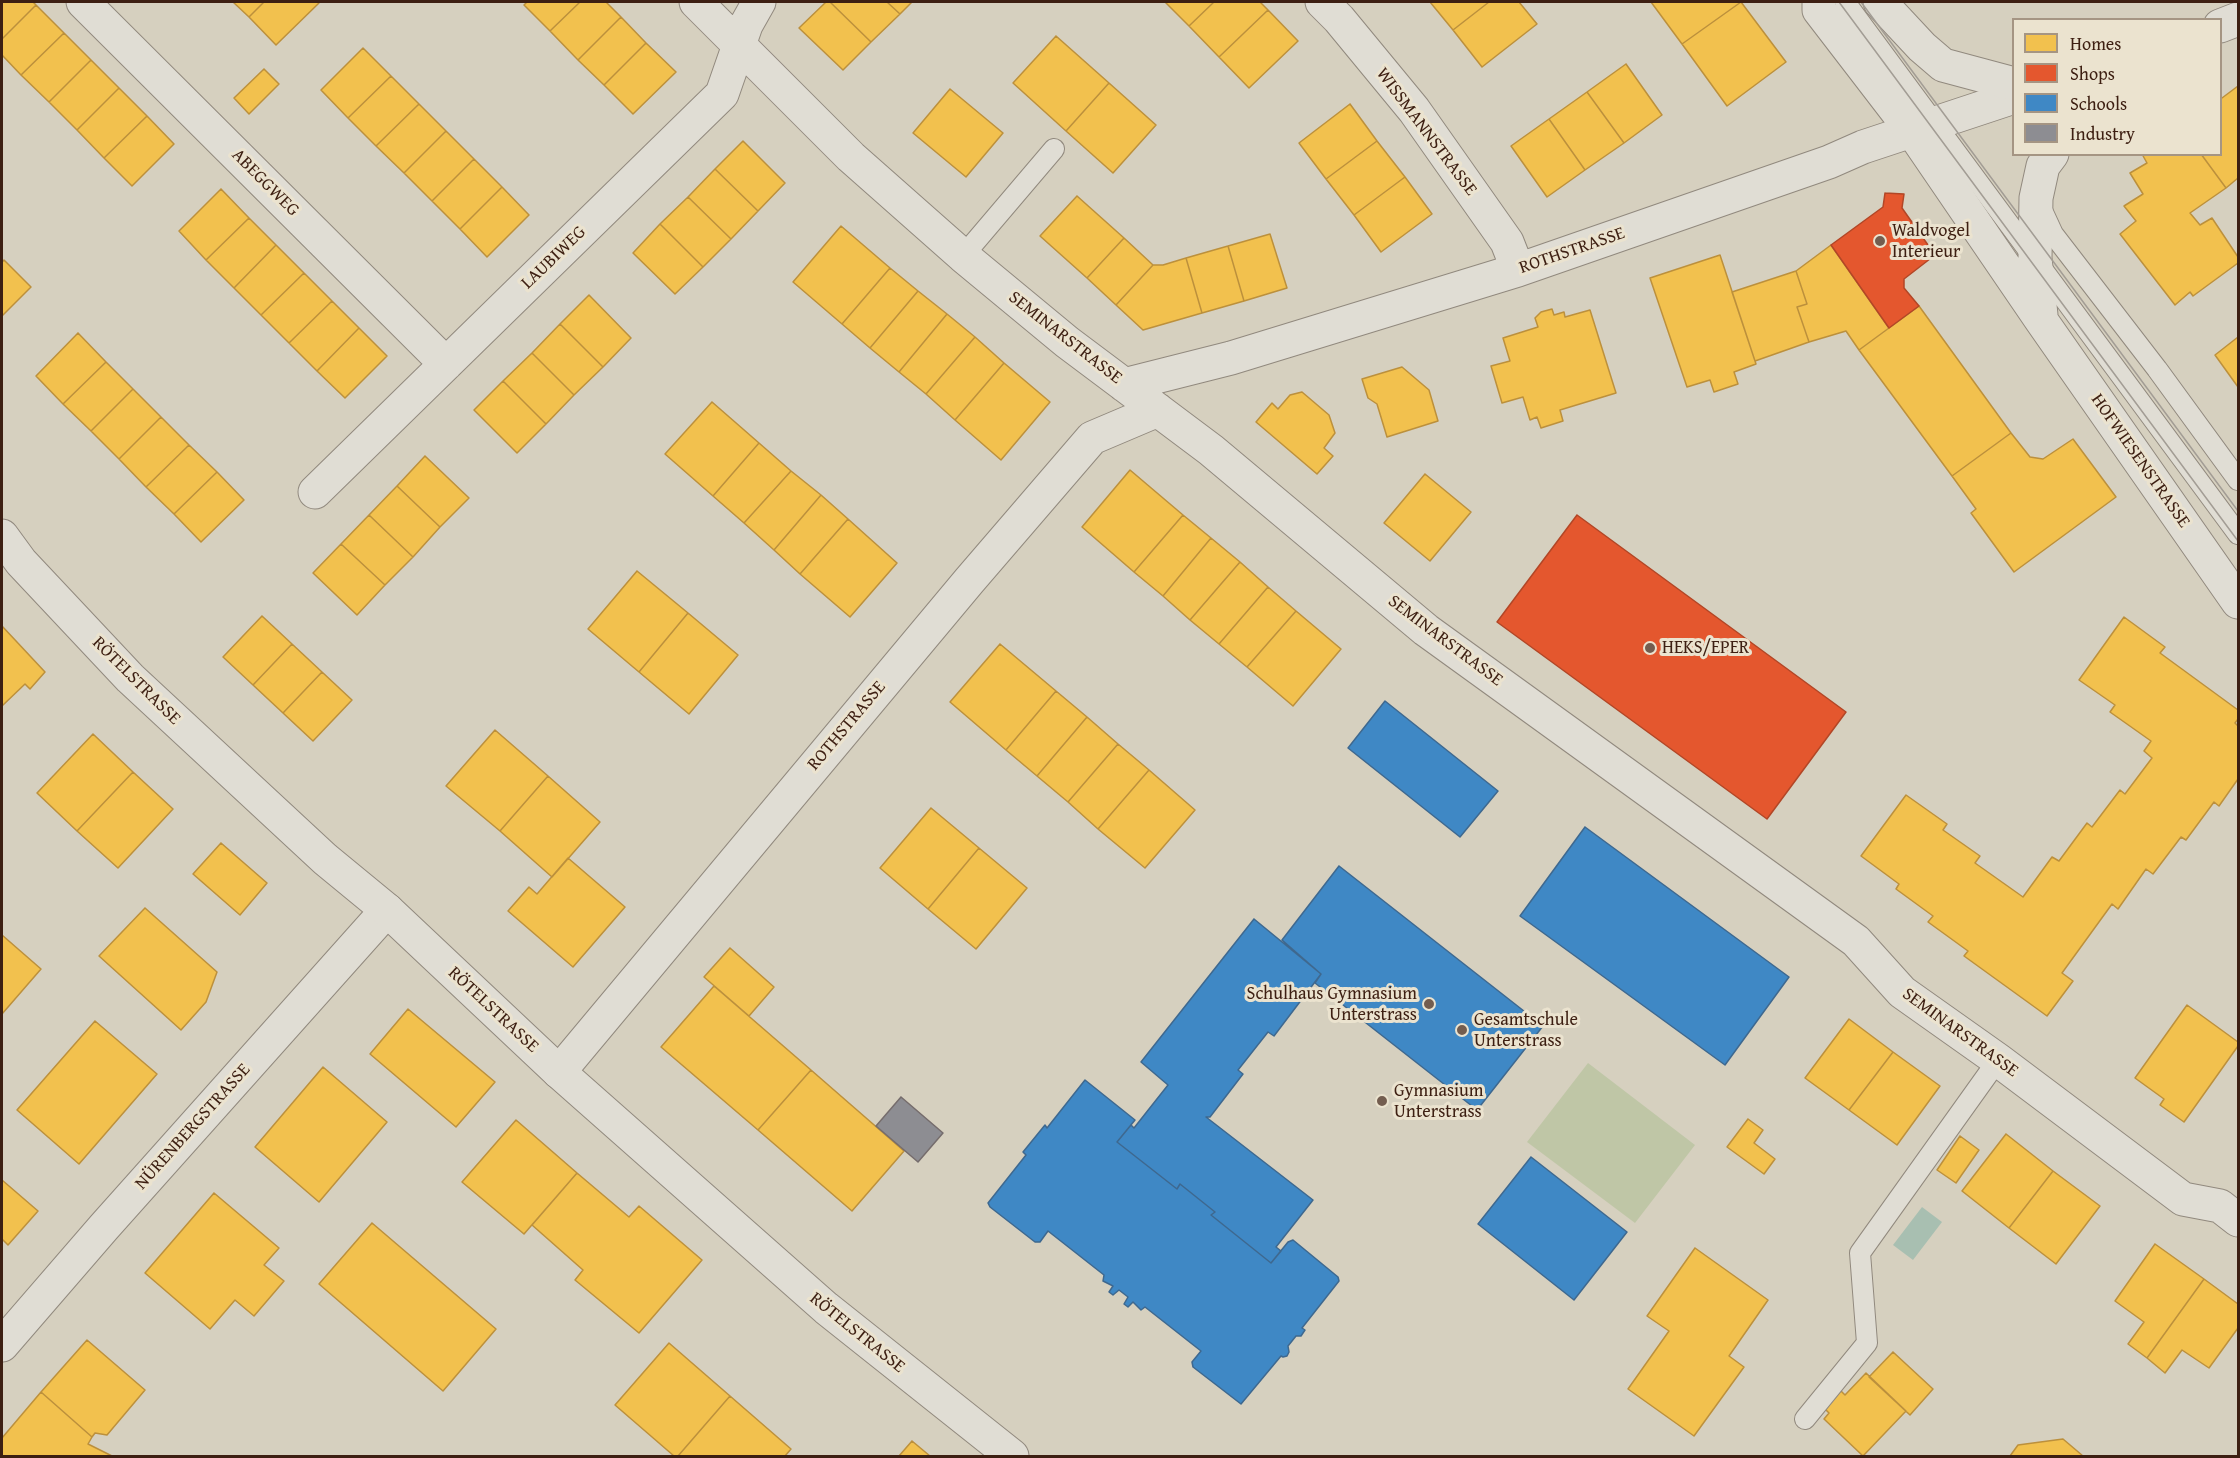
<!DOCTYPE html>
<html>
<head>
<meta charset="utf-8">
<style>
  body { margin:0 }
  #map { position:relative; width:2240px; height:1458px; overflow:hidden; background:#d6d0bf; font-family:"Gentium Book Plus",serif }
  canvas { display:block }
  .frame { position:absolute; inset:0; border:3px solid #3d1f12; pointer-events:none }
  .legend { position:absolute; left:2012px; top:18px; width:210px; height:138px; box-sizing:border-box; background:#ebe3cf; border:2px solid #a59583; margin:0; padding:8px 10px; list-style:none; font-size:18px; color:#3d1f12 }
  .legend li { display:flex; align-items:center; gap:12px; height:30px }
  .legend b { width:30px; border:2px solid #a59583 }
</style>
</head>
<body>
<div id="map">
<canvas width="2240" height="1458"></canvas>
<div class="frame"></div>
<ul class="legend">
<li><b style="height:16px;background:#f2c14e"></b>Homes</li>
<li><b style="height:16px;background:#e4572e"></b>Shops</li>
<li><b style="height:16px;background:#3f88c5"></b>Schools</li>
<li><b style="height:16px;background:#8d8d92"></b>Industry</li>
</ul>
</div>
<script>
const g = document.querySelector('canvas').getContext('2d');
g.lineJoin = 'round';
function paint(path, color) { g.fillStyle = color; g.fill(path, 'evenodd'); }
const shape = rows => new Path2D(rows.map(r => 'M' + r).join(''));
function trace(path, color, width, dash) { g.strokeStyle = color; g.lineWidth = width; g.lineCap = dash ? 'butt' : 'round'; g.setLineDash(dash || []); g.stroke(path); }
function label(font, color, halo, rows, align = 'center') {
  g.font = font + ' "Gentium Book Plus",serif'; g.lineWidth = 6; g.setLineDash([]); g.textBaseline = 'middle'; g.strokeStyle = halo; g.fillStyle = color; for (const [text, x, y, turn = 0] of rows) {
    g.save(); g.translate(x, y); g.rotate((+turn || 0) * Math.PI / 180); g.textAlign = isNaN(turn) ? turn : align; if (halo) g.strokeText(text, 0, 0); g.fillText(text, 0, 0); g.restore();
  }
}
paint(shape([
  [1588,1063,1695,1145,1635,1223,1527,1142]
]), '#bfc6a6');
paint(shape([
  [1922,1207,1942,1222,1913,1260,1893,1245]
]), '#a8bfb1');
const homes = shape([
  [2,2,33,2,36,5,2,39,2,2],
  [233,2,264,2,249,17,233,2],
  [264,2,317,2,319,3,276,45,249,17,264,2],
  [527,2,580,2,550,31,524,5,527,2],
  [580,2,606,2,621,17,578,60,550,31,580,2],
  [826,2,830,2,871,42,843,70,799,28,826,2],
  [830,2,887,2,900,14,871,42,830,2],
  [887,2,912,2,900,14,887,2],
  [1165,2,1214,2,1189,26,1165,2],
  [1214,2,1260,2,1268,10,1219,57,1189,26,1214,2],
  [1430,2,1489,2,1453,30,1430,2],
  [1489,2,1519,2,1537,24,1482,67,1453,30,1489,2],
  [1651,2,1741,2,1682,44,1651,2],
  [1741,2,1786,62,1727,106,1682,44,1741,2],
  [36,5,64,33,21,75,2,55,2,39,36,5],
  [1268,10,1298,41,1249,88,1219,57,1268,10],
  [621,17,646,43,604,85,578,60,621,17],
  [64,33,91,60,49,102,21,75,64,33],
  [1056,36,1109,83,1066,131,1013,83,1056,36],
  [646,43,676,72,633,114,604,85,646,43],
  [363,48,391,76,348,118,321,90,363,48],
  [91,60,119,88,77,130,49,102,91,60],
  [1626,64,1662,115,1624,143,1587,92,1626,64],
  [264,69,279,84,249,114,234,98,264,69],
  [391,76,419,104,376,146,348,118,391,76],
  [1109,83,1156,125,1113,173,1066,131,1109,83],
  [2238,86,2238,178,2226,188,2201,154,2220,154,2220,97,2222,98,2238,86],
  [119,88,147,116,104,158,77,130,119,88],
  [950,89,1003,133,966,177,913,133,950,89],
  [1587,92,1624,143,1585,170,1549,119,1587,92],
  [419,104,446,131,404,173,376,146,419,104],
  [1350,104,1377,141,1326,179,1299,143,1350,104],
  [147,116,174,144,132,186,104,158,147,116],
  [1549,119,1585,170,1547,197,1511,146,1549,119],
  [446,131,474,159,432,201,404,173,446,131],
  [743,141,785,183,758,211,715,169,743,141],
  [1377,141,1405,177,1354,215,1326,179,1377,141],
  [2142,154,2201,154,2226,188,2190,213,2200,225,2212,218,2238,257,2238,263,2193,296,2190,292,2175,305,2120,234,2136,221,2124,206,2143,194,2130,173,2147,163,2142,154],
  [474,159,502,187,460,229,432,201,474,159],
  [715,169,758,211,731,239,688,197,715,169],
  [1405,177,1432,214,1381,252,1354,215,1405,177],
  [502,187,529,215,487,257,460,229,502,187],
  [221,189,249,218,206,260,179,231,221,189],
  [1077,196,1124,238,1087,278,1040,236,1077,196],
  [688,197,731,239,703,267,660,224,688,197],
  [249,218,276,245,234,288,206,260,249,218],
  [660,224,703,267,675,294,633,253,660,224],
  [841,226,890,268,842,324,793,282,841,226],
  [1270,234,1287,288,1244,301,1228,246,1270,234],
  [1124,238,1153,265,1116,305,1087,278,1124,238],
  [276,245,304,273,261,315,234,288,276,245],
  [1831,245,1889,328,1859,350,1846,331,1809,342,1797,307,1807,304,1796,271,1831,245],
  [1228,246,1244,301,1202,313,1186,258,1228,246],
  [1720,255,1756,364,1734,372,1738,384,1714,392,1710,380,1687,387,1650,278,1720,255],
  [1186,258,1202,313,1143,330,1116,305,1153,265,1163,265,1186,258],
  [4,260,31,287,2,316,2,262,4,260],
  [890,268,918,291,870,348,842,324,890,268],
  [1796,271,1807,304,1797,307,1809,342,1755,361,1732,292,1796,271],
  [304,273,332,301,289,343,261,315,304,273],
  [918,291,947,314,899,372,870,348,918,291],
  [589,295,631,338,603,367,560,324,589,295],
  [332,301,359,328,317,371,289,343,332,301],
  [1919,306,2011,433,1952,476,1859,350,1919,306],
  [1552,309,1554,315,1564,312,1565,317,1590,310,1616,393,1560,410,1563,421,1541,428,1537,417,1530,420,1523,397,1502,403,1491,366,1510,361,1503,338,1538,327,1535,318,1541,312,1552,309],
  [947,314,975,337,926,394,899,372,947,314],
  [560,324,603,367,574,395,532,353,560,324],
  [359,328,387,356,345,398,317,371,359,328],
  [78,333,106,362,63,404,36,376,78,333],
  [975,337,1004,363,955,420,926,394,975,337],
  [2238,337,2238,387,2215,355,2238,337],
  [532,353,574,395,546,424,503,381,532,353],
  [106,362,133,389,91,431,63,404,106,362],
  [1004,363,1050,402,1001,460,955,420,1004,363],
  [1402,367,1429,390,1438,421,1387,437,1377,404,1368,398,1362,379,1402,367],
  [503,381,546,424,517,453,474,410,503,381],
  [133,389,161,417,119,459,91,431,133,389],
  [1302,392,1329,415,1335,433,1324,448,1333,456,1317,474,1256,422,1272,403,1278,409,1290,395,1302,392],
  [712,402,759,443,713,496,665,454,712,402],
  [161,417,189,445,146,487,119,459,161,417],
  [2011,433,2030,457,2043,459,2073,439,2116,497,2014,572,1971,513,1976,509,1952,476,2011,433],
  [759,443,791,471,744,523,713,496,759,443],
  [189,445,217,472,174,514,146,487,189,445],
  [425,456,469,498,440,527,397,486,425,456],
  [1130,470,1183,515,1134,572,1082,527,1130,470],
  [791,471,821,495,774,550,744,523,791,471],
  [217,472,244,500,201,542,174,514,217,472],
  [1425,474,1471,512,1430,561,1384,523,1425,474],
  [397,486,440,527,413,557,369,515,397,486],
  [821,495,848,519,800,574,774,550,821,495],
  [369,515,413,557,385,585,341,544,369,515],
  [1183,515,1211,538,1163,596,1134,572,1183,515],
  [848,519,897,563,850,617,800,574,848,519],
  [1211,538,1240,562,1190,620,1163,596,1211,538],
  [341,544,385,585,357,615,313,573,341,544],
  [1240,562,1268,587,1219,644,1190,620,1240,562],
  [637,571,688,613,639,672,588,629,637,571],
  [1268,587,1296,611,1247,667,1219,644,1268,587],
  [1296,611,1341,649,1293,706,1247,667,1296,611],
  [688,613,738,655,689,714,639,672,688,613],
  [262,616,292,644,253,685,223,657,262,616],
  [2124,617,2165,647,2160,653,2238,710,2238,719,2235,723,2238,726,2238,779,2219,806,2214,802,2186,840,2181,837,2153,874,2146,869,2118,909,2112,904,2062,973,2073,981,2047,1016,1964,956,1968,951,1928,922,1933,916,1896,889,1899,884,1861,856,1906,795,1947,824,1943,830,1980,856,1975,863,2023,897,2052,857,2059,861,2087,823,2092,827,2120,790,2125,794,2152,758,2144,751,2151,741,2110,712,2115,705,2079,680,2124,617],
  [2,626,45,672,30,689,25,684,2,706,2,626],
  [292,644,322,672,283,713,253,685,292,644],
  [1000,644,1056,691,1006,750,950,702,1000,644],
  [322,672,352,700,313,741,283,713,322,672],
  [1056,691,1087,717,1037,776,1006,750,1056,691],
  [1087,717,1118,744,1068,802,1037,776,1087,717],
  [495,730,548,776,500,831,446,786,495,730],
  [93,734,133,772,77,831,37,793,93,734],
  [1118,744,1149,770,1098,829,1068,802,1118,744],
  [1149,770,1195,810,1145,868,1098,829,1149,770],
  [133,772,173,809,118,868,77,831,133,772],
  [548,776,600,822,552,877,500,831,548,776],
  [931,808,979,848,928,909,880,868,931,808],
  [221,843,267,883,240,915,193,874,221,843],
  [979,848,1027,888,976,949,928,909,979,848],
  [568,858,625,907,573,967,508,911,529,887,537,894,568,858],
  [145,908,217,972,206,1002,181,1030,99,956,145,908],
  [2,935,41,969,2,1014,2,935],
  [730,948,774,987,749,1016,704,977,730,948],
  [714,986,811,1070,758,1130,661,1047,714,986],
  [2187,1005,2238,1042,2238,1046,2184,1122,2160,1105,2164,1099,2135,1078,2187,1005],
  [408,1009,495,1082,456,1127,370,1054,408,1009],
  [1849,1019,1893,1052,1849,1110,1805,1078,1849,1019],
  [95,1021,157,1074,79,1164,17,1110,95,1021],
  [1893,1052,1940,1086,1897,1145,1849,1110,1893,1052],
  [323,1067,387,1122,319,1202,255,1147,323,1067],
  [811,1070,904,1151,852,1211,758,1130,811,1070],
  [1748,1119,1763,1130,1754,1143,1775,1159,1764,1174,1727,1147,1748,1119],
  [516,1120,577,1173,524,1234,462,1182,516,1120],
  [2006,1134,2053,1171,2009,1228,1962,1191,2006,1134],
  [1960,1136,1979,1150,1956,1183,1937,1170,1960,1136],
  [2053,1171,2100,1206,2056,1264,2009,1228,2053,1171],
  [577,1173,629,1217,639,1206,702,1260,639,1333,575,1280,583,1270,532,1225,577,1173],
  [2,1180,38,1211,8,1245,2,1239,2,1180],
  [214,1193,279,1248,264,1265,284,1281,254,1316,235,1300,210,1329,145,1273,214,1193],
  [372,1223,496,1329,443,1391,319,1284,372,1223],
  [2155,1244,2204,1279,2147,1358,2128,1344,2144,1322,2115,1301,2155,1244],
  [1695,1248,1768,1300,1729,1356,1744,1367,1694,1436,1628,1389,1669,1331,1647,1316,1695,1248],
  [2204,1279,2238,1304,2238,1328,2209,1368,2182,1350,2165,1373,2147,1358,2204,1279],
  [87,1340,145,1390,107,1435,95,1433,92,1437,41,1392,87,1340],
  [669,1343,730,1396,678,1456,674,1456,615,1405,669,1343],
  [1893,1352,1933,1389,1910,1415,1869,1377,1893,1352],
  [1866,1373,1906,1411,1863,1456,1824,1419,1829,1413,1822,1406,1839,1389,1845,1395,1866,1373],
  [41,1392,92,1437,88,1444,112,1456,2,1456,2,1438,41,1392],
  [730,1396,791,1449,785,1456,678,1456,730,1396],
  [2063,1439,2083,1456,2010,1456,2018,1445,2063,1439],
  [912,1441,930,1456,899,1456,912,1441]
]);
paint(homes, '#f2c14e');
trace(homes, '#bc903c', 1.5);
const shops = shape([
  [1885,193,1904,194,1902,208,1935,255,1904,279,1904,288,1919,306,1889,328,1831,245,1883,207,1885,193],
  [1577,515,1846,712,1767,819,1497,622,1577,515]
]);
paint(shops, '#e4572e');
trace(shops, '#b24626', 1.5);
const schools = shape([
  [1385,701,1498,791,1460,837,1348,748,1385,701],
  [1585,827,1789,977,1725,1065,1520,916,1585,827],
  [1339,866,1543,1026,1477,1110,1315,983,1321,974,1282,940,1339,866],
  [1254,919,1321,974,1274,1036,1268,1032,1238,1070,1243,1074,1210,1117,1206,1117,1313,1200,1276,1247,1281,1251,1271,1263,1211,1215,1215,1212,1180,1184,1177,1189,1117,1142,1131,1125,1134,1128,1168,1085,1141,1062,1254,919],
  [1085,1080,1135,1120,1117,1142,1177,1189,1180,1184,1215,1212,1211,1215,1271,1263,1288,1242,1293,1240,1338,1277,1339,1281,1302,1328,1305,1330,1301,1336,1296,1336,1288,1346,1289,1352,1287,1356,1283,1357,1281,1356,1241,1404,1193,1367,1192,1362,1201,1351,1145,1307,1141,1310,1133,1302,1128,1307,1124,1304,1128,1297,1119,1290,1113,1295,1109,1292,1113,1286,1103,1281,1104,1275,1048,1231,1040,1242,1035,1242,990,1207,988,1203,1026,1155,1023,1152,1045,1125,1047,1128,1085,1080],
  [1531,1157,1627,1232,1574,1300,1478,1224,1531,1157]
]);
paint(schools, '#3f88c5');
trace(schools, '#3e688f', 1.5);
const industry = shape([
  [901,1097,943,1133,918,1162,876,1126,901,1097]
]);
paint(industry, '#8d8d92');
trace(industry, '#756c6c', 1.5);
const service = shape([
  [1845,2,2238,534],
  [2041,208,2053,234,2157,369,2238,480],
  [963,256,1054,149],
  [1805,1419,1867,1343,1860,1253,1998,1060]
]);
const minor = shape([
  [83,2,446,364],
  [696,2,851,157,963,256,1067,342,1211,450,1426,630,1856,941,1902,992,1998,1060,2183,1199,2220,1206,2238,1220],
  [1322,2,1339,19,1414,110,1507,242,1518,270],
  [1124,385,1231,358,1518,270,1829,162,1863,147,2014,97],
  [315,492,722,94,746,25,759,2],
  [559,1072,969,581,1092,438,1158,410],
  [2,1345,104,1227,387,910]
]);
const tertiary = shape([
  [1819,2,1819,10,1912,131,2041,320,2238,602],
  [1880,2,1922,47,1943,65,2014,84],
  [2220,26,2238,19],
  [2041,315,2035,258,2036,198,2043,166,2052,154],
  [2,536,21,562,130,678,325,859,387,910,559,1072,826,1308,1012,1456]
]);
trace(service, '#91897e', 22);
trace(minor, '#91897e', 35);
trace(tertiary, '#91897e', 35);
trace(service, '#e0ddd4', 20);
trace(minor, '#e0ddd4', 33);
trace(tertiary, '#e0ddd4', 33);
trace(shape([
  [1839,2,2238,541],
  [1861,2,2238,511]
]), '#a39d95', 1.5);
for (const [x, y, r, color] of [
  [1880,241,6,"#735d4f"],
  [1650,648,6,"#735d4f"],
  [1429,1004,6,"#735d4f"],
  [1462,1030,6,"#735d4f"],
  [1382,1101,6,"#735d4f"]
]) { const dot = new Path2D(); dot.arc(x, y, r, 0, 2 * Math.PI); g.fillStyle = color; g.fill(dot); trace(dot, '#ebe3cf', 2); }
label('18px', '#3d1f12', '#ebe3cf', [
  ["WISSMANNSTRASSE",1426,132,53],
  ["ABEGGWEG",265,183,45],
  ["ROTHSTRASSE",1572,251,-19],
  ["LAUBIWEG",554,258,-44],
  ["SEMINARSTRASSE",1065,338,38],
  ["HOFWIESENSTRASSE",2140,461,55],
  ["SEMINARSTRASSE",1445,641,37],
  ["RÖTELSTRASSE",136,681,45],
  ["ROTHSTRASSE",847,726,-50],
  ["RÖTELSTRASSE",493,1010,43],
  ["SEMINARSTRASSE",1960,1033,36],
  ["NÜRENBERGSTRASSE",193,1127,-48],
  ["RÖTELSTRASSE",857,1333,39]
]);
label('18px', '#3d1f12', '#ebe3cf', [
  ["Waldvogel",1892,231],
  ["Interieur",1892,252],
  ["HEKS/EPER",1662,648],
  ["Schulhaus Gymnasium",1417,994,"right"],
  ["Unterstrass",1417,1015,"right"],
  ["Gesamtschule",1474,1020],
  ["Unterstrass",1474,1041],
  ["Gymnasium",1394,1091],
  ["Unterstrass",1394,1112]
], 'left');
</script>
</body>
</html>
